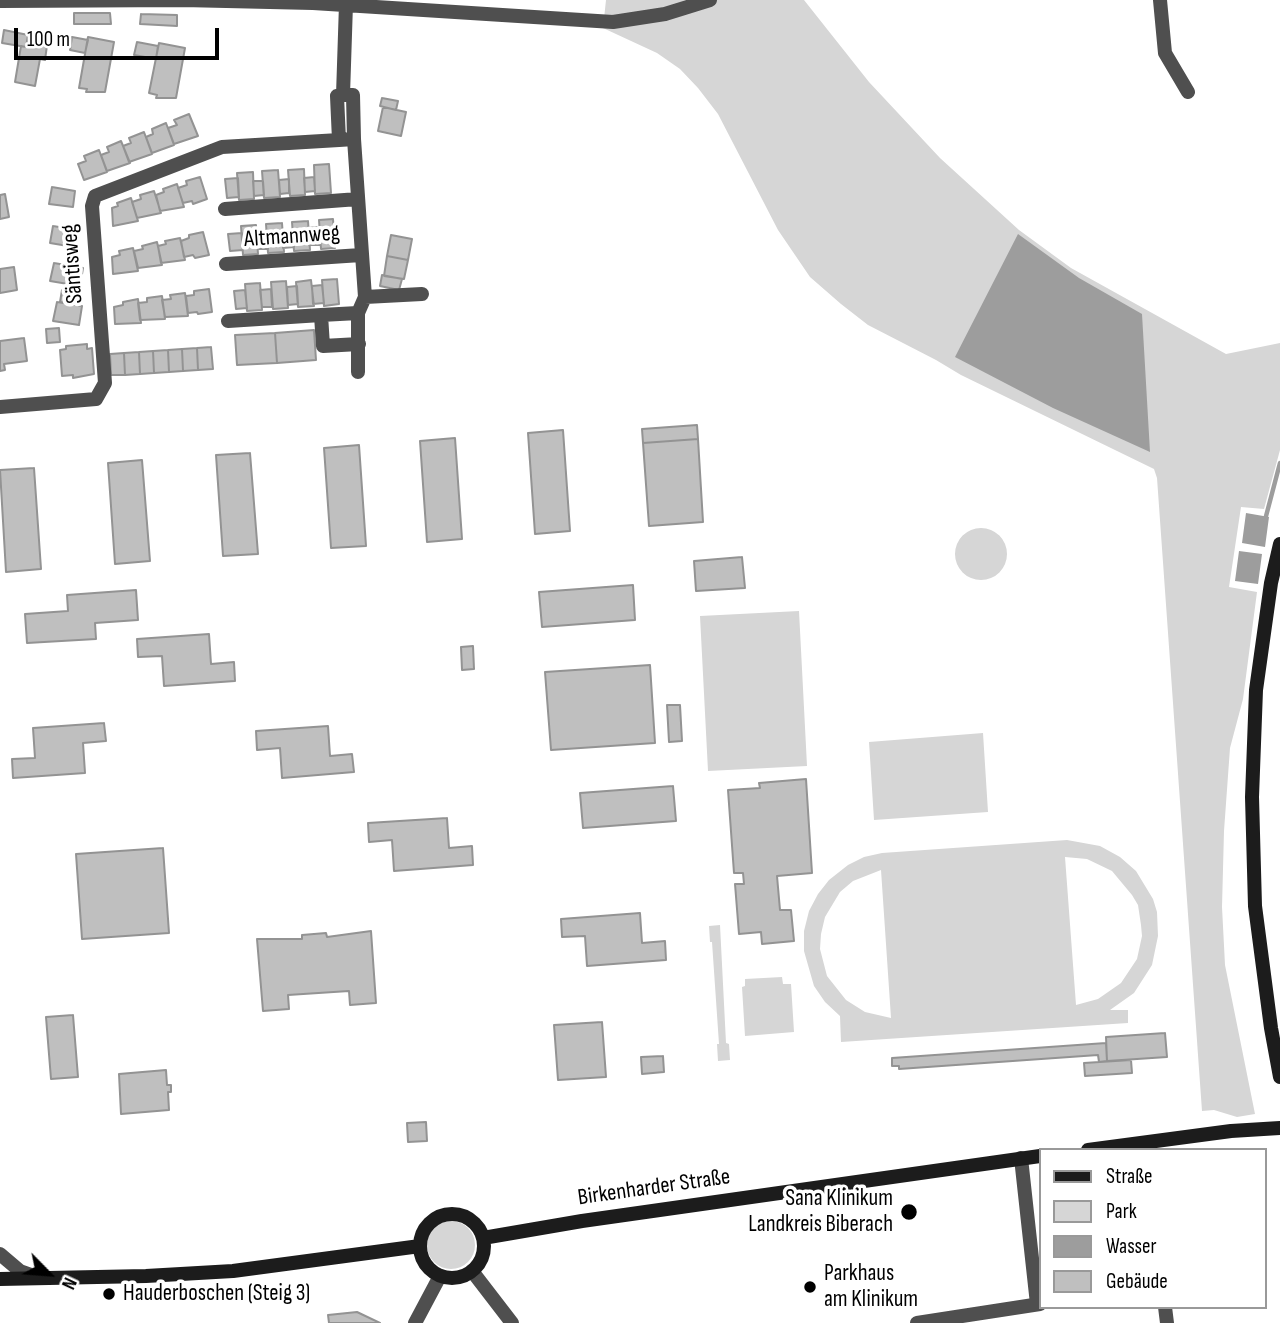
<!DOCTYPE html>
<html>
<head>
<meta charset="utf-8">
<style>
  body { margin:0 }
  #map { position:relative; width:1280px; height:1323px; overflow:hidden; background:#fff; font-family:"Sofia Sans Condensed",sans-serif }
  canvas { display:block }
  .legend { position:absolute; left:1039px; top:1148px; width:228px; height:161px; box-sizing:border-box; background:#fff; border:2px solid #999; margin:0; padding:9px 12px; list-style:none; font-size:21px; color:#000 }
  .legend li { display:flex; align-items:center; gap:14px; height:35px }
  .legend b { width:35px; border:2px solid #999 }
  .north { position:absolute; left:14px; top:1239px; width:70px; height:70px; -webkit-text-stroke:5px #fff; paint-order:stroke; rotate:115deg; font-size:19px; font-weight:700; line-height:28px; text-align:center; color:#000 }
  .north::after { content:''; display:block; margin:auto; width:24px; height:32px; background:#000; clip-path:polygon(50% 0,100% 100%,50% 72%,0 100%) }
  .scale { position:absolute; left:14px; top:28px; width:205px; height:32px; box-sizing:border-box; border:4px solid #000; border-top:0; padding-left:9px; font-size:21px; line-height:24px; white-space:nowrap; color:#000; -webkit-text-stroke:5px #fff; paint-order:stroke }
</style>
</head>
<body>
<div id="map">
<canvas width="1280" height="1323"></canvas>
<ul class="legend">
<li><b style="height:9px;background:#1c1c1c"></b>Straße</li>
<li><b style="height:19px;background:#d6d6d6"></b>Park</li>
<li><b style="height:19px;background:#9d9d9d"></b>Wasser</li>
<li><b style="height:19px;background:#bfbfbf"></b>Gebäude</li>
</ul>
<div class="north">N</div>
<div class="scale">100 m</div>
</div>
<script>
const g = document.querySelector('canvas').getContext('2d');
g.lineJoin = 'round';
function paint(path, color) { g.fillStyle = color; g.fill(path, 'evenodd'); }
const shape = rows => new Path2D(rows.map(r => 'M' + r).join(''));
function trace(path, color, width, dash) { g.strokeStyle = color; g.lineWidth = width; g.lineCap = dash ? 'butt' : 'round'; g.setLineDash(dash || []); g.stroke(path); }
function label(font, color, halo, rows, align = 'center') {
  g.font = font + ' "Sofia Sans Condensed",sans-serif'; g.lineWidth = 7; g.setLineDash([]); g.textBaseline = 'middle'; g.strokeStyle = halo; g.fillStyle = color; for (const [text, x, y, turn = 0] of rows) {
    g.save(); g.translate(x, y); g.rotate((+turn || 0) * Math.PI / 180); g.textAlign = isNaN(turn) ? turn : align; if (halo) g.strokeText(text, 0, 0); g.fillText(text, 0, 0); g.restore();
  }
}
paint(shape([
  [606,0,804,0,869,82,940,158,1019,230,1071,268,1226,354,1280,343,1280,450,1264,509,1241,507,1229,587,1257,592,1243,699,1230,748,1224,831,1222,907,1225,965,1255,1114,1237,1117,1214,1110,1202,1111,1157,478,1154,469,961,375,936,360,868,325,841,304,810,277,778,230,718,114,698,88,680,69,657,53,603,28],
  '955 554a26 26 0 1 1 52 0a26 26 0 1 1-52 0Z',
  [799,611,807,766,708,771,700,616],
  [983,733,988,812,874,820,869,742],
  [1067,840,1100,846,1120,857,1136,871,1153,899,1157,912,1158,936,1152,965,1134,993,1110,1010,1128,1010,1128,1023,841,1042,840,1016,825,1002,814,986,804,951,804,931,809,911,818,894,829,880,848,865,864,857,882,853],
  [1065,857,1087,859,1112,871,1132,895,1138,905,1141,925,1142,936,1137,959,1121,983,1098,999,1076,1005],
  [881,870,891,1018,865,1012,846,1000,827,976,820,949,821,934,825,917,840,892,853,881],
  [720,925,726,1043,729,1044,730,1060,718,1061,717,1044,719,1044,712,942,710,942,709,926],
  [782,977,783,984,791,984,794,1032,745,1036,742,987,745,986,745,979],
  '427 1245a24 24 0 1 1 48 0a24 24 0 1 1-48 0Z'
]), '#d6d6d6');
paint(shape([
  [1018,234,1079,278,1142,314,1150,452,1053,408,955,357],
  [1246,513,1269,517,1265,547,1242,543],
  [1239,551,1262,554,1258,584,1235,581]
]), '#9d9d9d');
trace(shape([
  [1265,520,1280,463]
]), '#9d9d9d', 4.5);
const building = shape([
  [74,13,110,13,111,24,74,24,74,13],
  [141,14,177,15,177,26,140,24,141,14],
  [4,30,28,35,26,47,2,43,4,30],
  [28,35,48,38,45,60,40,59,35,86,15,82,21,46,26,47,28,35],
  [72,37,88,40,85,53,70,50,72,37],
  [88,37,114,42,105,92,86,92,87,89,79,88,88,37],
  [137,42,158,46,156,59,134,55,137,42],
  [159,43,185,48,176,98,156,98,157,95,149,93,159,43],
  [382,98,398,101,396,110,380,106,382,98],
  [383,107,406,112,401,136,378,131,383,107],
  [189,114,198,136,174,144,168,128,177,125,174,120,189,114],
  [166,123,174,145,152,153,146,137,153,134,152,129,166,123],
  [144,132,152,154,129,162,123,146,131,143,129,138,144,132],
  [121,141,130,163,107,171,101,155,109,152,107,147,121,141],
  [99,150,107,172,84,180,78,164,86,161,84,156,99,150],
  [329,164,331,193,315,194,314,165,329,164],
  [304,169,305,195,290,196,288,170,304,169],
  [278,170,280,197,264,198,262,171,278,170],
  [253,172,254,199,239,200,237,173,253,172],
  [200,177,207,199,193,204,192,201,183,203,178,188,187,185,186,181,200,177],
  [314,177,315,191,305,192,304,178,314,177],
  [238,178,239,197,227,198,225,179,238,178],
  [289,179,289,193,280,194,279,180,289,179],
  [253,181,263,181,264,195,254,196,253,181],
  [177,184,184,207,160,211,156,195,164,192,163,189,177,184],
  [52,187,75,191,73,207,49,204,52,187],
  [154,191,161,213,137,218,132,202,141,199,140,195,154,191],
  [5,194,9,217,0,219,0,195,5,194],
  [131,198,138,221,113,226,112,208,118,206,117,203,131,198],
  [333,219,335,248,321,249,319,220,333,219],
  [308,221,310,250,294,251,292,222,308,221],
  [282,223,284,252,268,253,266,224,282,223],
  [256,225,258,254,243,255,241,226,256,225],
  [53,226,77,230,74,247,50,243,53,226],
  [319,227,320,245,309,245,308,228,319,227],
  [282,230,292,230,294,247,283,248,282,230],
  [203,232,209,255,195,258,193,255,184,257,181,241,189,238,189,235,203,232],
  [256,232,267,232,268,249,258,249,256,232],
  [242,233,243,250,230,251,228,234,242,233],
  [391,235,412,239,408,260,387,256,391,235],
  [180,238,185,260,161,263,158,246,166,244,165,241,180,238],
  [157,242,162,265,138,268,134,251,143,249,142,246,157,242],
  [133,248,138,271,113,274,112,257,120,255,119,251,133,248],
  [387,256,408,260,404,279,384,276,387,256],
  [54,263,83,268,80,286,50,281,54,263],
  [14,267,17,290,0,293,0,269,14,267],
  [382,275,402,279,399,290,380,286,382,275],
  [337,279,339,304,324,306,322,280,337,279],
  [311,280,314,306,298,307,296,282,311,280],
  [286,281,288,308,273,309,271,282,286,281],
  [260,283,262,310,247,311,245,284,260,283],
  [322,285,324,303,313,304,312,286,322,285],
  [297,286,298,304,288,305,287,287,297,286],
  [209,289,212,312,198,314,197,312,188,313,186,296,194,295,194,291,209,289],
  [271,289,272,307,262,307,260,290,271,289],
  [62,290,79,293,77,305,60,302,62,290],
  [245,290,247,308,236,309,234,291,245,290],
  [185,293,188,316,165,317,162,300,171,299,170,295,185,293],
  [162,296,165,319,140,320,138,303,147,302,147,298,162,296],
  [138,299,141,323,115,324,114,307,123,305,123,302,138,299],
  [57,302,82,306,79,325,53,321,57,302],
  [59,328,60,342,47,343,46,329,59,328],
  [314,330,316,360,277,363,275,333,314,330],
  [275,333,277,363,237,365,235,335,275,333],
  [24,338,27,361,4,364,5,370,0,371,0,341,24,338],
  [87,344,87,349,92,348,94,374,73,378,73,375,62,376,60,350,66,349,66,346,87,344],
  [211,347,213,369,198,370,197,348,211,347],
  [197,348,198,370,183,371,182,349,197,348],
  [182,349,183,371,169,372,168,350,182,349],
  [168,350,169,372,154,373,153,351,168,350],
  [153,351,154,373,140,374,139,352,153,351],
  [139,352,140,374,125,375,124,353,139,352],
  [124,353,125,375,111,375,110,354,124,353],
  [697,425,698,439,643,443,642,429,697,425],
  [563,430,570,531,535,534,528,433,563,430],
  [455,438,462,539,427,542,420,441,455,438],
  [698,439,703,522,649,526,643,443,698,439],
  [359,445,366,546,331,548,324,448,359,445],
  [250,453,258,554,223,556,216,455,250,453],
  [142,460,150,561,115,564,108,463,142,460],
  [34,468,41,569,6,572,0,470,34,468],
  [742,557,745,588,696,591,694,561,742,557],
  [633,585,635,620,542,627,539,592,633,585],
  [136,590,138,620,95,623,96,639,27,643,25,614,68,611,67,595,136,590],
  [209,634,211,664,234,662,235,681,164,686,162,656,138,657,137,639,209,634],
  [473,646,474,669,462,670,461,647,473,646],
  [650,665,655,743,551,750,545,672,650,665],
  [667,705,680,705,682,741,669,742,667,705],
  [104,723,106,741,83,743,85,773,13,778,12,759,35,758,33,728,104,723],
  [328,726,330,756,352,754,354,772,282,778,280,748,257,750,256,731,328,726],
  [806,779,812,873,777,876,780,910,791,910,794,941,762,944,761,932,739,934,735,884,744,884,743,873,734,873,728,790,760,788,759,783,806,779],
  [673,786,676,821,583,828,580,793,673,786],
  [447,818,449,848,472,846,473,865,394,871,392,840,369,842,368,823,447,818],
  [163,848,169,933,82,939,76,854,163,848],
  [640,913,642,943,665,941,666,960,587,966,585,936,562,937,561,919,640,913],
  [371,931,376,1003,350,1005,349,991,288,995,289,1009,263,1011,257,939,302,939,302,935,326,933,327,937,371,931],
  [73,1015,78,1077,51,1079,46,1017,73,1015],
  [602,1022,606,1077,558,1080,554,1025,602,1022],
  [1165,1033,1167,1057,1107,1061,1106,1037,1165,1033],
  [1106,1043,1107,1061,1099,1062,1098,1055,899,1069,899,1066,892,1066,892,1058,1106,1043],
  [663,1056,664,1072,642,1074,641,1057,663,1056],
  [1131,1060,1132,1073,1085,1076,1084,1063,1131,1060],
  [166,1070,167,1085,171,1085,171,1092,168,1092,169,1110,121,1114,119,1074,166,1070],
  [426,1122,427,1141,408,1142,407,1123,426,1122],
  [357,1312,380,1323,329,1323,328,1315,357,1312]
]);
paint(building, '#bfbfbf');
trace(building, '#939393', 2);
trace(shape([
  [1160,0,1165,53,1188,92],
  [0,1,183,0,313,3,613,22,665,14,710,0],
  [346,4,343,95,337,96,339,140,354,139,365,297,358,313,358,372],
  [343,95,353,95,354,139],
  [225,209,358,199],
  [226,264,361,255],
  [365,297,422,294],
  [358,313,321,315,323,346,359,344],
  [228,321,321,315],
  [0,407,96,399,105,383,92,206,95,196,222,147,339,140],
  [1021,1158,1037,1304],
  [0,1254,20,1271,37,1277],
  [472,1271,512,1323],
  [1165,1307,1167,1323],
  [415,1323,440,1276],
  [917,1323,1040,1304]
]), '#4f4f4f', 14);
trace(shape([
  [1280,544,1271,583,1256,690,1252,797,1255,906,1271,1028,1280,1077],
  [1088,1150,1231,1131,1280,1128],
  '420 1246a32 32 0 1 1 64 0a32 32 0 1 1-64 0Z',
  [483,1238,582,1221,1040,1156],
  [0,1279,146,1276,233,1271,420,1246]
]), '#1c1c1c', 14);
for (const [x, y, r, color] of [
  [909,1212,9,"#000"],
  [810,1287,7,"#000"],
  [109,1294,7,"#000"]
]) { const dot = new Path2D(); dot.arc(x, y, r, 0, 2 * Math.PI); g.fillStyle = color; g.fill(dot); trace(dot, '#fff', 2.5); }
label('23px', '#000', '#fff', [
  ["Altmannweg",292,237,-4],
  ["Säntisweg",73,264,-94],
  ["Birkenharder Straße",654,1188,-8]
]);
label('23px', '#000', '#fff', [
  ["Sana Klinikum",893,1199,"right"],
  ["Landkreis Biberach",893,1225,"right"],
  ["Parkhaus",824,1274],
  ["am Klinikum",824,1300],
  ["Hauderboschen (Steig 3)",123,1294]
], 'left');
</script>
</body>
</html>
